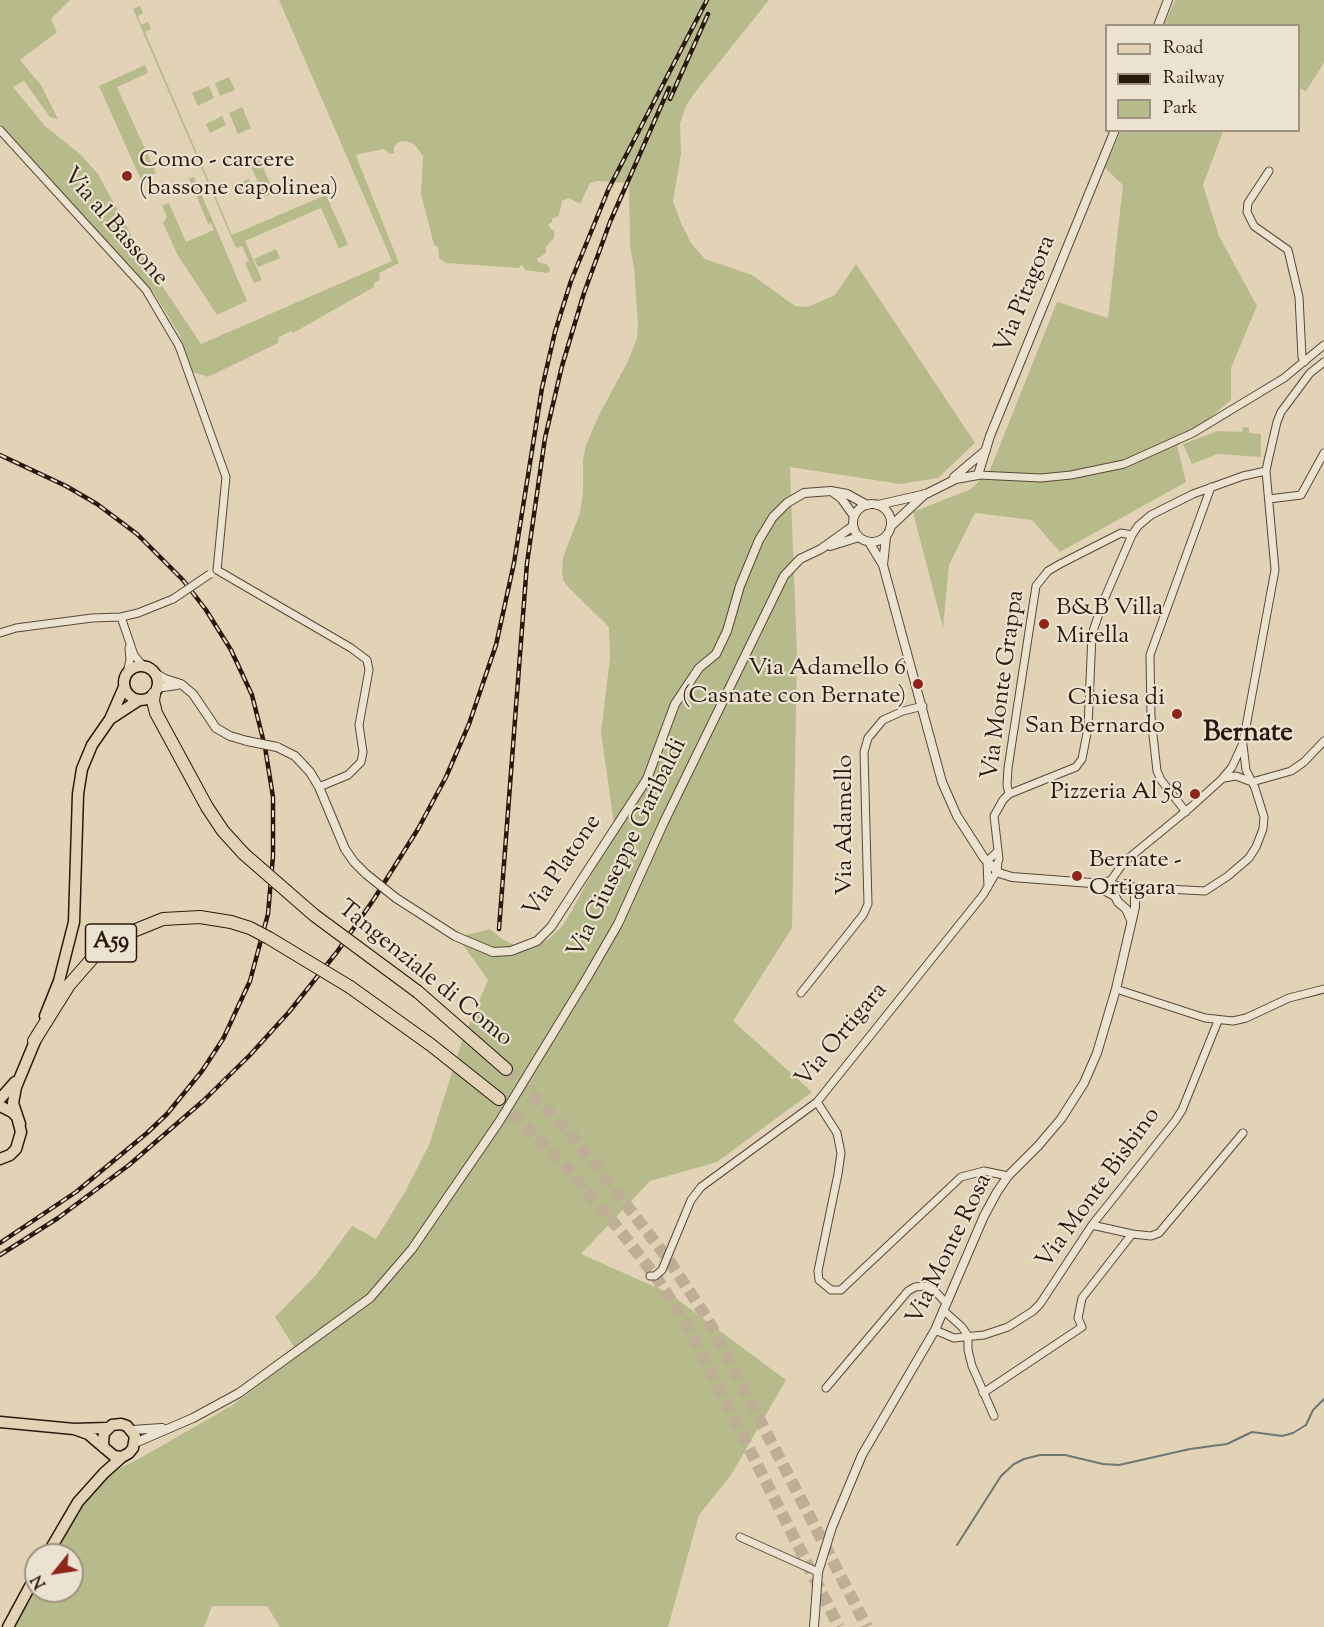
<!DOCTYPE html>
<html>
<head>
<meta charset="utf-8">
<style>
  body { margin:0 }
  #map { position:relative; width:1324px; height:1627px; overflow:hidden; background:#e2d3b7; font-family:"Sorts Mill Goudy",serif }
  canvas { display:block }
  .legend { position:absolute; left:1105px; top:24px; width:195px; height:108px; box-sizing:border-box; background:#ece2d0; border:2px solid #9e9282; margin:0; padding:8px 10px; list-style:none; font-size:18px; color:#29190c }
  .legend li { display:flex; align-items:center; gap:12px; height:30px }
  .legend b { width:30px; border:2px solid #9e9282 }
  .north { position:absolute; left:24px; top:1543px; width:60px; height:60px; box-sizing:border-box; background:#ece2d0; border:2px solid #9e9282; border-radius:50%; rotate:240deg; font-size:16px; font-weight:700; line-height:24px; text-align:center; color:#29190c }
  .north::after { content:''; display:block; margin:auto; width:21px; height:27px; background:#8f2418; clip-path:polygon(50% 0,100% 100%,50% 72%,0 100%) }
</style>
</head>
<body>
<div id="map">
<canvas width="1324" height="1627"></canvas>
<ul class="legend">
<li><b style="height:8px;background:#e2d3b7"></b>Road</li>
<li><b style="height:8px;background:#29190c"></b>Railway</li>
<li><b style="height:16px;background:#b7bb8c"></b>Park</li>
</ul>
<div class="north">N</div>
</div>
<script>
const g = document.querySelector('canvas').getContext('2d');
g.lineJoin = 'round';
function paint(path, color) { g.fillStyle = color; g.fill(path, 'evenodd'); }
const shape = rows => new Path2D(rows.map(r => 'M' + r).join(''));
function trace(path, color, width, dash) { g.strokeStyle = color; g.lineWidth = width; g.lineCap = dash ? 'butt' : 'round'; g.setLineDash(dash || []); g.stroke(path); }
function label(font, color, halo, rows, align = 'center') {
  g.font = font + ' "Sorts Mill Goudy",serif'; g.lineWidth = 4.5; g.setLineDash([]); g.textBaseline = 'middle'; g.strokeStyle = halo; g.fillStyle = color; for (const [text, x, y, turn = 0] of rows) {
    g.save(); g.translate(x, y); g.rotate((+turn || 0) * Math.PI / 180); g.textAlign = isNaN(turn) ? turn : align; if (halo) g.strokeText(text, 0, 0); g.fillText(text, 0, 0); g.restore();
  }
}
paint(shape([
  [0,0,70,0,51,19,57,32,20,60,41,85,58,119,50,117,24,81,13,87,45,126,80,154,98,174,143,257,201,344,392,261,279,0,769,0,693,95,686,106,680,123,681,154,673,201,681,223,691,243,705,259,752,275,795,306,808,307,835,295,856,264,975,443,938,478,900,484,790,467,797,656,792,928,733,1021,812,1092,717,1162,650,1181,581,1254,669,1293,786,1380,731,1475,699,1515,668,1627,280,1627,267,1606,212,1606,204,1627,10,1627,36,1579,36,1591,72,1591,72,1555,49,1555,83,1502,108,1474,142,1457,231,1406,299,1355,275,1317,316,1275,352,1226,376,1239,405,1192,429,1145,462,1041,488,980,461,942,466,935,490,929,502,939,519,947,536,946,550,938,563,925,571,912,615,831,601,732,610,658,609,627,570,589,563,580,562,571,563,557,580,513,583,492,583,460,586,445,600,413,627,363,637,339,638,324,634,267,630,246,629,186,627,183,598,181,590,183,580,204,569,198,562,201,559,215,552,219,552,222,548,225,552,230,554,230,554,238,546,247,546,253,537,259,538,262,548,265,550,271,548,273,525,270,522,265,518,268,446,263,439,258,438,247,434,245,421,194,423,156,414,144,406,141,398,142,394,147,394,153,390,154,384,149,359,154,356,156,399,263,379,273,380,280,374,283,374,287,293,333,291,331,279,337,278,343,208,377,193,372,179,334,154,293,0,124],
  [1175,0,1324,0,1324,63,1306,91,1299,88,1298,26,1164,25],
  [140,6,143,13,138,16,141,25,148,22,151,29,145,32,232,235,326,195,348,244,339,249,321,208,245,241,262,280,254,283,245,263,249,261,242,246,237,248,235,246,133,9],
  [145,65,148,73,117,87,156,173,141,180,99,86],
  [229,77,235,90,220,96,215,83],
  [209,86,214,98,198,106,192,93],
  [242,107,251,128,238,134,229,113],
  [222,116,226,125,210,133,206,124],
  [1121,131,1223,131,1203,185,1219,236,1257,306,1231,368,1231,400,1177,446,1186,482,1060,552,1032,520,975,513,949,565,943,628,913,512,971,489,990,470,1057,302,1108,318,1123,185,1105,168],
  [260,160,274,193,264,197,250,164],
  [194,177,247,301,217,315,177,254,163,223,167,217,162,205,169,203,186,242,214,230,211,223,208,224,189,178],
  [249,179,253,187,236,195,232,186],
  [276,249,280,258,258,267,254,259],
  [1243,427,1249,428,1249,433,1261,434,1261,457,1218,454,1192,464,1183,444,1217,431,1242,432]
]), '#b7bb8c');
trace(shape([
  [957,1545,1001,1476,1014,1464,1024,1459,1040,1455,1065,1455,1103,1464,1119,1465,1190,1449,1227,1444,1252,1432,1282,1436,1293,1433,1306,1425,1313,1410,1324,1399]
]), '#6c7773', 2);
trace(shape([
  [506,1069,574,1137,668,1259,707,1318,867,1627],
  [500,1100,570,1172,619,1229,656,1277,686,1323,839,1627]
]), '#bdae95', 12, [12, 6]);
const minor = shape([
  [0,130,146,290,179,346,226,477,217,570],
  [1269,171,1248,203,1247,212,1254,226,1288,250,1299,297,1302,357,1304,362],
  [978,475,1041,478,1071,475,1124,464,1193,433,1284,378,1324,345],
  [1269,499,1301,495,1324,453],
  [217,570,351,648,367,660,369,670,359,725,363,752,361,762,348,775,319,787],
  [121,617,134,655,143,666],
  [0,633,16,628,92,618,121,617,138,613,173,599],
  [127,673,130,660,129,648],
  [1224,778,1236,776,1252,782],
  [1252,782,1291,771,1304,762,1324,741],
  [1009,794,1007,785,1008,768,1036,586,1048,571,1060,564,1121,533,1132,535],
  [1186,812,1161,780,1157,771,1151,717,1150,655,1211,487],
  [997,864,999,859,994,816,1003,800,1009,794,1076,767,1082,759,1088,728,1092,634,1103,602,1132,535,1138,526,1151,515,1193,494,1243,476,1266,471],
  [1108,882,1112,879,1124,862,1191,807,1222,779,1232,767,1243,743,1275,570,1266,471,1268,461,1277,422,1281,412,1310,373,1324,362],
  [988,887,987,861,998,851],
  [1135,894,1148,888,1205,891,1228,876,1249,858,1256,847,1263,829,1264,817,1255,788,1246,770,1243,745],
  [1116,989,1205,1018,1233,1021,1246,1018,1289,998,1324,989],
  [801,993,863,915,868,904,864,752,868,738,883,720,903,711,923,706],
  [817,1102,837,1133,841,1153,838,1174,818,1271,819,1280,831,1290,841,1290,845,1286,961,1177,984,1171,1008,1176],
  [1092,1225,1132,1234],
  [650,1276,655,1276,662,1270,691,1200,701,1187,817,1102,983,895,997,871,998,862],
  [943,1310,962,1327,968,1336],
  [935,1330,954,1338,984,1335,1008,1327,1033,1311,1040,1304,1092,1225,1175,1121,1182,1110,1218,1021],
  [968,1336,968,1350,972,1366,994,1416],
  [826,1388,908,1291,915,1287,926,1286,935,1291,946,1303],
  [983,1393,1082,1327,1078,1318,1082,1298,1132,1234,1151,1236,1159,1233,1243,1133],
  [740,1537,818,1572]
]);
const tertiary = shape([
  [1158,26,1168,0],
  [954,477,986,450],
  [834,493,841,498,854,516],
  '853 523a19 19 0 1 1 38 0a19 19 0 1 1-38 0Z',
  [878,505,926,494,956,479,978,475,990,436,1115,130],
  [891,526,925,494],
  [869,542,883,565,942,782,957,816,984,858,999,873,1012,877,1091,883,1108,882,1118,887],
  [830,546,859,537],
  [883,565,886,537],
  [153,672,165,679,181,684,193,694,216,728,230,736,247,741],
  [156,688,177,685],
  [277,747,295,756,310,772,319,787,345,849,354,862,366,874],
  [1092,884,1115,896,1118,902,1126,909,1131,920],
  [396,898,455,936,493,952,511,951,537,941,551,927,647,779,675,704,699,668,716,654,727,631,740,586,759,540,773,517,787,503,804,493,831,491,847,494,867,505],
  [132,1430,162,1428],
  [135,1443,193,1418,239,1393,370,1298,412,1249,499,1122,588,976,618,924,664,822,784,576,800,559,821,549,853,526],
  [814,1627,818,1572,832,1527,862,1455,935,1330,984,1216,997,1192,1008,1176,1038,1146,1061,1119,1084,1083,1097,1053,1116,989,1135,907,1135,894,1132,887,1126,884,1118,887]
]);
const primary = shape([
  '124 683a17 17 0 1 1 34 0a17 17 0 1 1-34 0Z',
  [110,719,139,700],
  [45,1016,59,981,74,922,78,794,82,769,92,745,110,719,124,687],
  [0,1099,15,1082],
  [0,1106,12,1112,17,1117,21,1132,16,1149,10,1155,0,1159],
  [20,1124,13,1103,16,1087,38,1034],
  [0,1422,74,1429,107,1428],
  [74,1429,88,1434,114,1456,122,1457,129,1453,133,1448,135,1436,127,1426,121,1424,112,1425,104,1433,103,1442,104,1448],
  [47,1555,78,1502,104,1473,122,1457],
  [8,1627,36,1575]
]);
const motorway = shape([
  [154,694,153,701,156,713,207,807,223,831,244,854],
  [350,987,431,1045,499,1099],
  [418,992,506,1069],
  [34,1041,69,985,97,953,121,936,163,919,200,917,231,922]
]);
trace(minor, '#574837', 9);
trace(tertiary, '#574837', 10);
trace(primary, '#29190c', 13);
trace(motorway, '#29190c', 14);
trace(minor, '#ece2d0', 7);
trace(tertiary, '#ece2d0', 8);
trace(primary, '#e2d3b7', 10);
trace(motorway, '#e2d3b7', 12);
const rail = shape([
  [670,99,708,14],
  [0,455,66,486,97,504,137,534,183,580,206,610,231,650,252,695,265,747,273,797,273,856,268,914,250,981,223,1039,202,1071,167,1114,147,1133,76,1192,0,1243],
  [499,929,527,563,545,438,562,366,584,293,610,222,669,88],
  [0,1255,58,1218,129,1165,203,1101,250,1055,289,1012,337,952,374,899,418,829,446,777,469,724,496,645,514,563,542,388,555,332,571,281,609,188,707,0]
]);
trace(rail, '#29190c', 4.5);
trace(rail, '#ece2d0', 2, [7]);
const minorBridge = shape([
  [173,599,210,574]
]);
const tertiaryBridge = shape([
  [247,741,277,747],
  [366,874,396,898]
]);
const motorwayBridge = shape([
  [244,854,314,915,418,992],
  [231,922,250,928,269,938,350,987]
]);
trace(minorBridge, '#574837', 9, []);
trace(tertiaryBridge, '#574837', 10, []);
trace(motorwayBridge, '#29190c', 14, []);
trace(minorBridge, '#ece2d0', 7);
trace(tertiaryBridge, '#ece2d0', 8);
trace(motorwayBridge, '#e2d3b7', 12);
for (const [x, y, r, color] of [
  [127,176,6,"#8f2418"],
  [1044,624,6,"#8f2418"],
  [918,684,6,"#8f2418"],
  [1177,714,6,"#8f2418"],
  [1195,794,6,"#8f2418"],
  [1077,876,6,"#8f2418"]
]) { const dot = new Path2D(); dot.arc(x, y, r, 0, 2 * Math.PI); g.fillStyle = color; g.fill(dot); trace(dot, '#ece2d0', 2); }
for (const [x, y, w] of [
  [111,943,51]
]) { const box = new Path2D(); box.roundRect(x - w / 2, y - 19, w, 38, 4.5); g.fillStyle = '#ece2d0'; g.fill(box); trace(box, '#29190c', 1.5); }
label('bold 22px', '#29190c', null, [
  ["A59",111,943]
]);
label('24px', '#29190c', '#ece2d0', [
  ["Como - carcere",139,162],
  ["(bassone capolinea)",139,190],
  ["B&B Villa",1056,610],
  ["Mirella",1056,638],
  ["Via Adamello 6",906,670,"right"],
  ["(Casnate con Bernate)",906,698,"right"],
  ["Chiesa di",1165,700,"right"],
  ["San Bernardo",1165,728,"right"],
  ["Pizzeria Al 58",1183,794,"right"],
  ["Bernate -",1089,862],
  ["Ortigara",1089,890]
], 'left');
label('24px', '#29190c', '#ece2d0', [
  ["Via al Bassone",114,228,49],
  ["Via Pitagora",1027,295,-68],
  ["Via Monte Grappa",1005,685,-82],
  ["Via Adamello",847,825,-90],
  ["Via Giuseppe Garibaldi",629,849,-64],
  ["Via Platone",564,867,-56],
  ["Tangenziale di Como",424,975,39],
  ["Via Ortigara",843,1036,-50],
  ["Via Monte Bisbino",1100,1189,-54],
  ["Via Monte Rosa",951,1250,-64]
]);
label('bold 27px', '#29190c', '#ece2d0', [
  ["Bernate",1248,735]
]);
</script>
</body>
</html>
